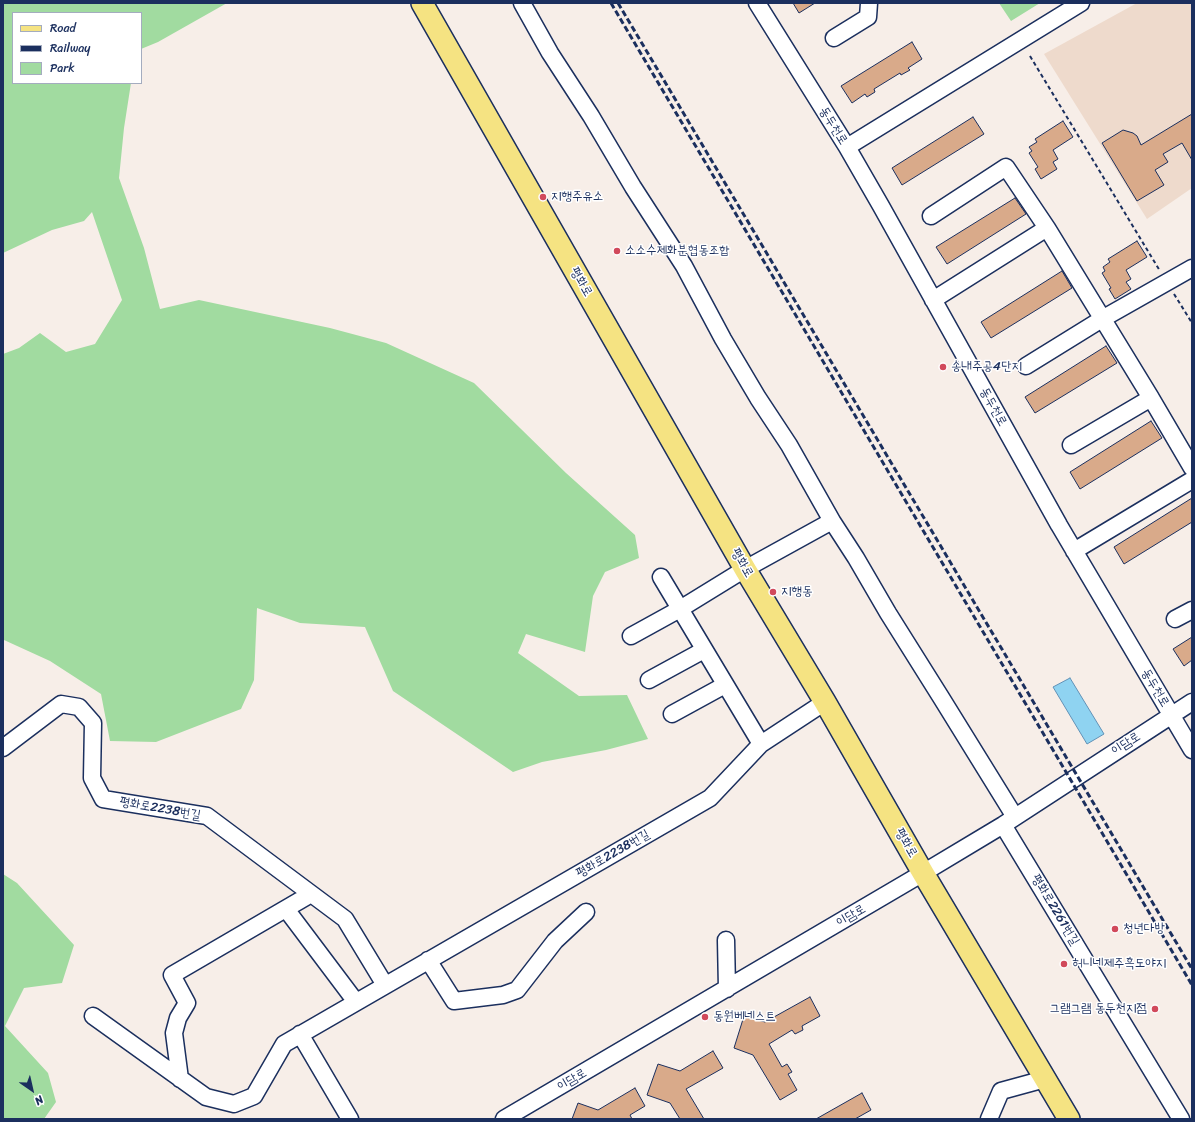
<!DOCTYPE html>
<html>
<head>
<meta charset="utf-8">
<style>
  body { margin:0 }
  #map { position:relative; width:1195px; height:1122px; overflow:hidden; background:#f7eee8; font-family:Sriracha,sans-serif }
  canvas { display:block }
  .frame { position:absolute; inset:0; border:4px solid #1b2f5e; pointer-events:none }
  .legend { position:absolute; left:12px; top:12px; width:130px; height:72px; box-sizing:border-box; background:#fff; border:1px solid #a4acbf; margin:0; padding:5px 7px; list-style:none; font-size:12px; color:#1b2f5e }
  .legend li { display:flex; align-items:center; gap:8px; height:20px }
  .legend b { width:20px; border:1px solid #a4acbf }
  .north { position:absolute; left:12px; top:1070px; width:40px; height:40px; -webkit-text-stroke:3px #fff; paint-order:stroke; rotate:146deg; font-size:11px; font-weight:700; line-height:16px; text-align:center; color:#1b2f5e }
  .north::after { content:''; display:block; margin:auto; width:14px; height:18px; background:#1b2f5e; clip-path:polygon(50% 0,100% 100%,50% 72%,0 100%) }
</style>
</head>
<body>
<div id="map">
<canvas width="1195" height="1122"></canvas>
<div class="frame"></div>
<ul class="legend">
<li><b style="height:5px;background:#f5e382"></b>Road</li>
<li><b style="height:5px;background:#1b2f5e"></b>Railway</li>
<li><b style="height:11px;background:#a1dba0"></b>Park</li>
</ul>
<div class="north">N</div>
</div>
<script>
const g = document.querySelector('canvas').getContext('2d');
g.lineJoin = 'round';
function paint(path, color) { g.fillStyle = color; g.fill(path, 'evenodd'); }
const shape = rows => new Path2D(rows.map(r => 'M' + r).join(''));
function trace(path, color, width, dash) { g.strokeStyle = color; g.lineWidth = width; g.lineCap = dash ? 'butt' : 'round'; g.setLineDash(dash || []); g.stroke(path); }
function label(font, color, halo, rows, align = 'center') {
  g.font = font + ' Sriracha,"Poor Story",sans-serif'; g.lineWidth = 3; g.setLineDash([]); g.textBaseline = 'middle'; g.strokeStyle = halo; g.fillStyle = color; for (const [text, x, y, turn = 0] of rows) {
    g.save(); g.translate(x, y); g.rotate((+turn || 0) * Math.PI / 180); g.textAlign = isNaN(turn) ? turn : align; if (halo) g.strokeText(text, 0, 0); g.fillText(text, 0, 0); g.restore();
  }
}
paint(shape([
  [1137,3,1192,3,1192,188,1147,219,1044,54]
]), '#eedacc');
paint(shape([
  [3,3,227,3,158,42,141,49,141,13,13,13,13,83,131,83,124,128,119,178,144,248,160,309,199,300,330,328,386,343,474,383,566,473,635,535,639,558,605,572,593,596,585,652,526,634,518,653,579,696,627,695,648,739,606,750,542,762,513,772,393,691,365,627,300,623,257,608,254,680,241,709,156,742,110,741,101,694,50,661,4,640,3,641,3,354,19,348,40,333,66,352,95,344,122,300,92,212,84,221,52,230,3,253],
  [999,3,1040,3,1011,21],
  [3,874,17,883,74,945,62,983,24,988,5,1026,48,1073,56,1102,44,1119,3,1119]
]), '#a1dba0');
const water = shape([
  [1070,678,1104,734,1087,744,1053,687,1070,678]
]);
paint(water, '#8fd3f1');
trace(water, '#6191b6', 1);
const building = shape([
  [793,3,815,3,799,13,793,3],
  [912,42,922,59,908,68,910,70,901,75,900,73,874,89,875,92,867,97,865,94,852,103,841,86,912,42],
  [1192,114,1192,160,1182,143,1163,154,1168,162,1155,170,1164,185,1137,201,1102,143,1123,130,1133,133,1137,136,1141,145,1192,114],
  [973,117,984,134,902,185,892,168,973,117],
  [1063,121,1073,137,1053,150,1058,159,1053,162,1057,169,1041,179,1035,169,1038,167,1029,153,1032,151,1029,147,1037,142,1035,139,1063,121],
  [1015,198,1026,214,947,264,936,247,1015,198],
  [1137,241,1147,257,1126,270,1131,279,1126,282,1131,289,1115,299,1109,289,1111,288,1102,273,1105,271,1103,267,1110,262,1108,259,1137,241],
  [1062,271,1072,288,991,338,981,322,1062,271],
  [1106,346,1117,363,1035,413,1025,397,1106,346],
  [1151,421,1162,438,1080,489,1070,472,1151,421],
  [1192,498,1192,522,1124,564,1114,547,1192,498],
  [1192,637,1192,660,1184,666,1173,649,1192,637],
  [810,997,820,1016,802,1026,803,1030,795,1034,792,1030,769,1044,782,1067,787,1064,792,1072,788,1074,797,1090,780,1100,753,1055,734,1048,744,1016,765,1022,810,997],
  [713,1051,723,1068,686,1089,704,1119,680,1119,670,1103,647,1095,658,1064,680,1071,713,1051],
  [635,1088,645,1106,630,1115,632,1119,572,1119,578,1103,598,1110,635,1088],
  [862,1093,871,1110,855,1119,816,1119,862,1093]
]);
paint(building, '#d9aa8a');
trace(building, '#1b2f5e', 1);
const minor = shape([
  [522,3,550,53,591,116,633,187,684,266,723,339,758,398,789,445,832,521,745,569,680,609,631,636],
  [757,3,847,147,881,206,1059,525,1192,750],
  [834,38,868,17,869,3],
  [847,147,1081,3],
  [931,216,1006,167,1047,228,933,300],
  [1047,228,1151,398,1071,445],
  [1026,366,1102,319,1192,268],
  [1151,398,1192,468],
  [832,521,856,558,888,613,942,699,1015,817],
  [1074,551,1192,480],
  [661,577,761,744],
  [1175,619,1192,610],
  [649,680,704,650],
  [672,714,725,685],
  [3,748,61,704,79,707,93,723,92,778,103,799,207,816,345,919,385,985],
  [1003,825,1181,1119],
  [286,909,356,1002],
  [726,940,727,989],
  [428,960,454,1001,503,995,517,990,555,941,586,912],
  [93,1016,206,1097,234,1104,254,1096,284,1044,710,798,761,744,825,702],
  [300,1034,350,1119],
  [180,1079,174,1033,178,1018,187,1003,172,975,311,894],
  [504,1119,923,873,1003,825,1192,702],
  [989,1119,1001,1091,1045,1079]
]);
const major = shape([
  [422,3,745,569,825,702,923,873,1069,1119]
]);
trace(minor, '#1b2f5e', 19);
trace(major, '#1b2f5e', 24);
trace(shape([
  [1030,56,1160,271],
  [1174,294,1192,323]
]), '#1b2f5e', 2, [4, 3]);
trace(minor, '#fff', 16);
trace(major, '#f5e382', 21);
trace(shape([
  [611,3,1192,985],
  [618,3,1192,969]
]), '#1b2f5e', 3, [6, 3]);
for (const [x, y, r, color] of [
  [543,197,4,"#d1495b"],
  [617,251,4,"#d1495b"],
  [943,367,4,"#d1495b"],
  [773,592,4,"#d1495b"],
  [1115,929,4,"#d1495b"],
  [1064,964,4,"#d1495b"],
  [1155,1009,4,"#d1495b"],
  [705,1017,4,"#d1495b"]
]) { const dot = new Path2D(); dot.arc(x, y, r, 0, 2 * Math.PI); g.fillStyle = color; g.fill(dot); trace(dot, '#fff', 1.5); }
label('13px', '#1b2f5e', '#fff', [
  ["동두천로",833,126,58],
  ["평화로",581,282,60],
  ["동두천로",993,407,61],
  ["평화로",742,563,60],
  ["동두천로",1155,688,59],
  ["이담로",1126,744,-33],
  ["평화로2238번길",160,809,10],
  ["평화로",906,843,60],
  ["평화로2238번길",613,854,-30],
  ["평화로2261번길",1055,910,59],
  ["이담로",851,916,-30],
  ["이담로",572,1080,-30]
]);
label('13px', '#1b2f5e', '#fff', [
  ["지행주유소",551,197],
  ["소소수제화분협동조합",625,251],
  ["송내주공4단지",951,367],
  ["지행동",781,592],
  ["청년다방",1123,929],
  ["허니네제주흑도야지",1072,964],
  ["그램그램 동두천지점",1147,1009,"right"],
  ["동원베네스트",713,1017]
], 'left');
</script>
</body>
</html>
